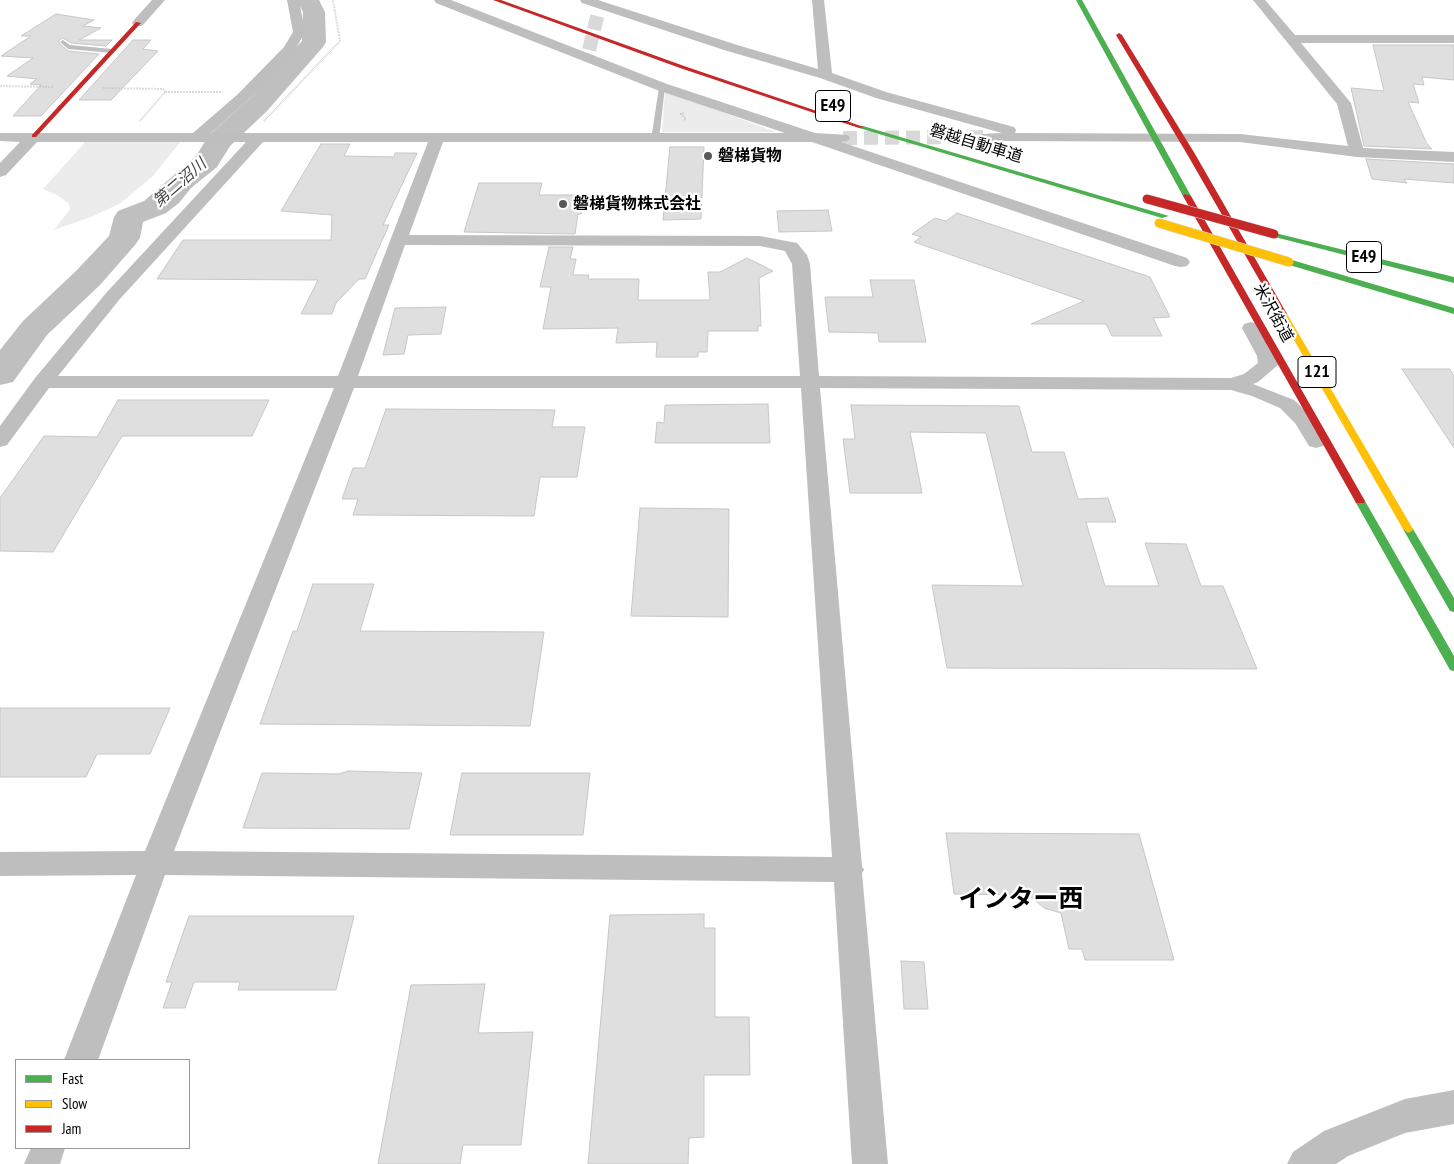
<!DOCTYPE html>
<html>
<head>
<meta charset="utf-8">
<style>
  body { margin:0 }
  #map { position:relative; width:1454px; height:1164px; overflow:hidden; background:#fff; font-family:"PT Sans Narrow",sans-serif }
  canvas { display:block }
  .legend { position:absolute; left:15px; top:1059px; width:175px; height:90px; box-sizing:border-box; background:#fff; border:1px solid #999; margin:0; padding:6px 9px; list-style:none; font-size:15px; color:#000 }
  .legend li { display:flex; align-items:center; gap:10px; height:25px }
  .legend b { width:25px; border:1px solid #999 }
</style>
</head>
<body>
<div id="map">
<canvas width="1454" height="1164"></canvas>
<ul class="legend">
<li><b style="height:6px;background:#4caf50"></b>Fast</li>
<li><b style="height:6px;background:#ffc107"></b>Slow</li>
<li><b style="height:6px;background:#c62828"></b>Jam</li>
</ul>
</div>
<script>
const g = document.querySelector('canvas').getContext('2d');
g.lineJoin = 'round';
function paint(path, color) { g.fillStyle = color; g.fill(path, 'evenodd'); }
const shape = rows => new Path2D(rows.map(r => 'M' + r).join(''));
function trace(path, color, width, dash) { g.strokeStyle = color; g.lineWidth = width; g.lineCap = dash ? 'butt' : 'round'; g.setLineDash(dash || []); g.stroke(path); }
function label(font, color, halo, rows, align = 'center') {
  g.font = font + ' "PT Sans Narrow","Noto Sans JP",sans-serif'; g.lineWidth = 4.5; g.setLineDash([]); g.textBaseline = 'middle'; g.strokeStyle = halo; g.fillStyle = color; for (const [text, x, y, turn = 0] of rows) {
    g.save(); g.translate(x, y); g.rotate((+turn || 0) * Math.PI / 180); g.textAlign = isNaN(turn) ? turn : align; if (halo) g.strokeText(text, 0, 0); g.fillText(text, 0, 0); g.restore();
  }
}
paint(shape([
  [665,91,776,132,662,132],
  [87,140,182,140,153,176,121,203,91,217,54,230,70,209,69,204,59,196,43,189]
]), '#ececec');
paint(shape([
  [297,0,319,0,325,12,326,42,323,47,267,111,230,146,217,167,191,188,179,203,166,213,143,222,140,238,135,245,100,285,47,335,13,382,0,385,0,350,23,321,76,271,109,236,114,217,118,211,144,201,196,156,209,135,249,99,302,41,303,12,297,0]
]), '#bfbfbf');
const building = shape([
  [56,14,94,20,83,26,101,28,79,40,112,40,106,46,71,43,63,38,59,40,59,43,68,51,99,54,41,116,13,116,41,85,30,84,37,79,7,76,33,58,1,56,31,36,21,36,56,14],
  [133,40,151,40,143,49,158,51,111,100,79,100,133,40],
  [1373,45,1454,45,1454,80,1422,77,1424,85,1413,84,1419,103,1408,102,1427,144,1432,149,1364,146,1351,88,1384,91,1373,45],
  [321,144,350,144,344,156,394,157,395,153,417,153,383,225,389,225,365,279,359,279,336,303,332,314,301,314,318,280,157,279,183,240,331,240,332,215,281,211,321,144],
  [670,147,704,147,701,219,663,220,670,147],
  [1366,159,1454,164,1454,183,1404,179,1407,183,1372,179,1366,159],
  [479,183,542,183,539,195,585,195,581,214,578,214,575,234,464,232,479,183],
  [828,210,832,231,779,232,777,211,828,210],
  [957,213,1150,277,1170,317,1153,318,1162,336,1112,336,1106,324,1031,324,1084,301,914,242,921,237,912,234,935,218,946,221,957,213],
  [549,247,573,247,570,259,576,259,573,275,589,275,588,279,639,279,638,300,710,300,708,272,720,272,747,258,773,271,759,278,761,326,758,326,758,331,708,331,707,352,698,352,698,357,656,357,657,342,616,343,618,328,543,329,551,287,540,287,549,247],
  [870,280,914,280,926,342,879,342,878,333,829,332,825,297,873,297,870,280],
  [446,307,441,334,408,335,404,354,383,355,395,308,446,307],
  [1402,369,1450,369,1454,376,1454,448,1402,369],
  [118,400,269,400,252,436,122,436,53,552,0,551,0,498,44,436,97,437,118,400],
  [768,404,770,443,655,443,657,422,664,423,665,405,768,404],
  [851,405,1019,406,1032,452,1064,452,1078,499,1108,498,1116,522,1086,522,1105,586,1159,586,1145,543,1186,544,1201,586,1223,586,1257,669,947,668,932,585,1023,586,986,433,910,432,922,493,850,493,843,439,855,439,851,405],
  [386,409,555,410,552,427,585,427,577,477,540,477,534,516,353,515,358,499,342,499,353,468,365,468,386,409],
  [640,508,729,509,728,617,631,616,640,508],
  [313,584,374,584,360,631,544,632,530,726,260,724,293,631,297,631,313,584],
  [0,708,170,708,150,754,97,754,86,777,0,777,0,708],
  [349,771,422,773,409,829,243,828,262,773,338,774,349,771],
  [462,773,590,773,583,835,450,835,462,773],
  [946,833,1139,834,1174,960,1085,960,1082,949,1069,949,1061,913,1044,908,1029,895,954,894,946,833],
  [704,914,704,928,715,928,715,1017,749,1017,750,1075,704,1075,704,1137,689,1138,688,1164,588,1164,610,915,704,914],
  [189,916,354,916,336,990,238,990,240,982,194,982,185,1008,163,1008,172,982,166,982,189,916],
  [901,961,924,962,928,1009,904,1009,901,961],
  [485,984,478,1033,533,1032,521,1145,463,1145,460,1164,378,1164,411,985,485,984]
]);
paint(building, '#dfdfdf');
trace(building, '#c7c7c7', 1);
trace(shape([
  [589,50,598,13],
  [843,138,987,137]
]), '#d9d9d9', 14, [14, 7]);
trace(shape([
  [0,86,54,87],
  [103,88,164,89,165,92,140,121],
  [165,92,222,92],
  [684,120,686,119,681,114,685,113],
  [264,121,340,41,333,0]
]), '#b9b9b9', 2, [0.5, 1]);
paint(shape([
  [63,40,70,45,112,49,115,51,112,53,68,49,60,42,63,40],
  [662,85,665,87,659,140,655,142,651,140,659,87,662,85]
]), '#bebebe');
paint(shape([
  [152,0,165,0,142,26,134,26,132,23,134,20,152,0],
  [287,0,299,0,305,32,294,52,248,100,211,133,785,133,657,90,436,3,434,0,451,0,667,84,815,133,848,135,850,138,848,141,841,142,1187,258,1190,262,1187,266,1181,267,1175,266,812,142,443,142,409,235,760,236,797,243,807,255,810,264,819,376,1231,378,1244,374,1258,363,1257,356,1242,328,1244,324,1251,322,1258,324,1260,328,1277,356,1278,365,1258,382,1253,384,1294,400,1311,416,1326,442,1323,446,1316,448,1309,446,1295,423,1280,408,1252,396,1231,390,820,388,862,866,864,870,862,873,888,1164,852,1164,834,882,165,875,98,1060,64,1060,136,875,0,876,0,852,145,851,334,388,49,388,7,445,0,447,0,426,35,378,107,292,246,142,37,142,6,175,0,177,0,163,20,142,0,141,0,133,193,133,238,94,284,47,293,32,287,0],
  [263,142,428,142,338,376,58,376,119,300,263,142],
  [405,245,760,246,785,251,792,264,800,376,358,376,405,245],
  [354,388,801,388,832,857,174,851,354,388],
  [580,0,598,0,734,44,818,69,812,0,824,0,832,73,886,92,1014,127,1016,130,1015,133,1240,134,1348,146,1337,104,1253,0,1265,0,1295,35,1454,35,1454,43,1301,43,1351,103,1363,148,1454,152,1454,162,1357,157,1240,142,987,141,982,140,980,137,982,134,1002,133,876,98,820,78,724,50,582,3,580,0],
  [1454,1090,1454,1124,1405,1133,1348,1156,1336,1164,1287,1164,1293,1152,1324,1131,1405,1099,1454,1090],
  [31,1148,65,1148,60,1164,24,1164,31,1148]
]), '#bebebe');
paint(shape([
  [1076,0,1082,0,1191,196,1190,198,1183,196,1076,0],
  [859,126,863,126,1169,216,1162,218,859,128,859,126],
  [1271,232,1454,277,1454,283,1271,236,1271,232],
  [1286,260,1292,260,1454,308,1454,314,1286,264,1286,260],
  [1360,498,1365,501,1454,656,1454,671,1450,670,1355,501,1360,498],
  [1408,525,1413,529,1454,598,1454,612,1450,611,1403,529,1408,525]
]), '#4caf50');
paint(shape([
  [1283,311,1287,314,1413,529,1412,531,1408,533,1403,529,1279,314,1283,311]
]), '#ffc107');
paint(shape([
  [493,0,501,0,684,66,864,127,859,128,680,68,493,0],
  [136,22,141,23,36,137,32,137,32,135,136,22],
  [1119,33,1122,35,1195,154,1287,314,1286,316,1283,317,1279,314,1187,154,1116,35,1119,33],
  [1184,194,1191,196,1365,501,1364,503,1356,503,1355,501,1183,196,1184,194]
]), '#c62828');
const slowBridge = shape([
  [1159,223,1289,262]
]);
const jamBridge = shape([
  [1147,199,1274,234]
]);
trace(slowBridge, '#dbdbdb', 10, []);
trace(jamBridge, '#dbdbdb', 10, []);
trace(slowBridge, '#ffc107', 9);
trace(jamBridge, '#c62828', 9);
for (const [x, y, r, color] of [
  [708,156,5,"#595959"],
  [563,204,5,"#595959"]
]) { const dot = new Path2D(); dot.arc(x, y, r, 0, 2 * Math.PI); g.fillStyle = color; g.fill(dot); trace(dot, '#fff', 2); }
label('16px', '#000', '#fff', [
  ["磐越自動車道",976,144,17],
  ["米沢街道",1273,313,61]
]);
label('bold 16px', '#000', '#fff', [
  ["磐梯貨物",718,156],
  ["磐梯貨物株式会社",573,204]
], 'left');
label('italic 16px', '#444', '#fff', [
  ["第二沼川",180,183,-41]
]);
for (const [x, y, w] of [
  [833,106,35],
  [1364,257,35],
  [1317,372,38]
]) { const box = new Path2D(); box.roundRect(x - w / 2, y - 15.5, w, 31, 4); g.fillStyle = '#fff'; g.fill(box); trace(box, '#000', 1); }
label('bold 18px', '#000', null, [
  ["E49",833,106],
  ["E49",1364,257],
  ["121",1317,372]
]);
label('bold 25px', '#000', '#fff', [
  ["インター西",1021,900]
]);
</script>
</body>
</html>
